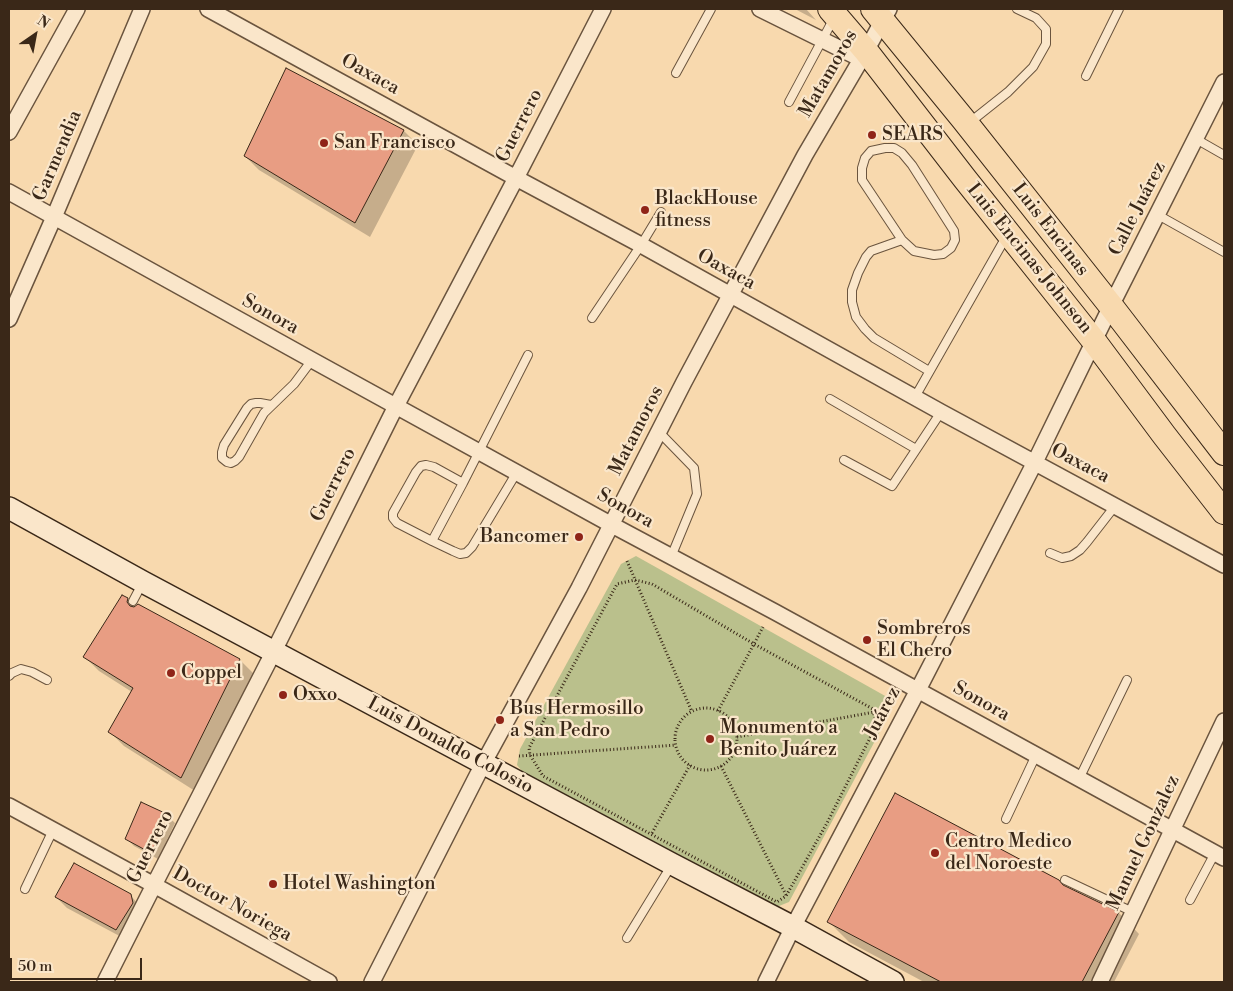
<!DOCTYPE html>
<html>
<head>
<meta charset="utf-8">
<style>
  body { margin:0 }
  #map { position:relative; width:1233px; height:991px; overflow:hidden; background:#f8d9ae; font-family:"Libre Bodoni",serif }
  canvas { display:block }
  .frame { position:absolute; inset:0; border:10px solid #3a2818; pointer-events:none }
  .north { position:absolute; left:10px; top:10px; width:50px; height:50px; -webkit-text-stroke:4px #fae6ca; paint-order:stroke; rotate:33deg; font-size:14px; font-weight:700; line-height:20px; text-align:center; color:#3a2818 }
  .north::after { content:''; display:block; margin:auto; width:18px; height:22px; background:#3a2818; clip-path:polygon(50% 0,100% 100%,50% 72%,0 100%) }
  .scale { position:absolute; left:10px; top:958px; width:132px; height:22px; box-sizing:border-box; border:2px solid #3a2818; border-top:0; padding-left:6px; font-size:15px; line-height:18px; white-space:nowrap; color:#3a2818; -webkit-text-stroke:4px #fae6ca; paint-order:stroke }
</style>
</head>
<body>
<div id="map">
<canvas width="1233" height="991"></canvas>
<div class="frame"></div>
<div class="north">N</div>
<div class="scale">50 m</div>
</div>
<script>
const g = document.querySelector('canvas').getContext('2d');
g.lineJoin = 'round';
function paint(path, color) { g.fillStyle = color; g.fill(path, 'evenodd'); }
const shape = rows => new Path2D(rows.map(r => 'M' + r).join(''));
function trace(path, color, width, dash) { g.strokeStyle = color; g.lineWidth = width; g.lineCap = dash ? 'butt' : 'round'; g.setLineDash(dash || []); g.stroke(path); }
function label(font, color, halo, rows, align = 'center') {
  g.font = font + ' "Libre Bodoni",serif'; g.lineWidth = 4.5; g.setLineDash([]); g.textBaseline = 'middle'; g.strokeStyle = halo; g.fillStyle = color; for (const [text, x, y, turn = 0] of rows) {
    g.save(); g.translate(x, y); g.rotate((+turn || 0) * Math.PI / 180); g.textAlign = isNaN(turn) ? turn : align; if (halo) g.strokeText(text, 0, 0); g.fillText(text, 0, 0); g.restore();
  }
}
paint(shape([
  [636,556,887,697,892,709,789,902,774,908,526,776,517,765,520,749,621,564]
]), '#bac08c');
paint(shape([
  [795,9,806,9,816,20],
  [287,70,404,131,418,145,370,237,259,170,245,156],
  [127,599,135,607,138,605,240,660,254,674,195,791,124,746,110,732,132,692,99,671,85,657],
  [168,816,175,823,158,859,134,846,127,839],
  [1065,888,1119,913,1139,934,1114,982,924,982,849,942,828,921],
  [130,895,141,907,127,940,67,908,56,897]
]), '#0003');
const building = shape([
  [286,68,404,130,355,223,244,156,286,68],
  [122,595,128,598,127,602,130,606,134,607,138,604,240,659,181,778,108,732,133,688,83,657,122,595],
  [895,793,1059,880,1063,885,1119,912,1082,982,941,982,827,922,895,793],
  [141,802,169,815,151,853,125,839,141,802],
  [74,863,131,894,133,903,116,930,55,897,74,863]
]);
paint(building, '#e89d83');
trace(building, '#3a2818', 1);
const lane = shape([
  [676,73,711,9],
  [1086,76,1119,9],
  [789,102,834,18],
  [969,123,1008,92,1033,67,1046,44,1046,29,1036,18,1017,9],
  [1196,139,1224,155],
  [1158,215,1224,252],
  [902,240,862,180,862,168,865,158,871,151,885,148,894,148,902,153,912,165,954,231,955,240,951,248,943,254,934,255,914,251,902,240,871,251,866,257,858,273,852,290,852,302,856,317,865,329,874,338,929,371],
  [592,318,641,245,661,212],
  [915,397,1006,237],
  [830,399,916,449],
  [271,405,260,403,256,403,251,404,247,408,224,445,222,452,222,458,227,462,231,463,235,461,239,457,264,413,294,384,312,360],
  [659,432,694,468,697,494,671,557],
  [844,460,892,486,941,412],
  [463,483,528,355],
  [432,541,463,483,434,467,426,465,421,466,416,472,393,513,393,518,397,523,432,541,453,551,460,554,466,553,472,547,517,472],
  [1050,553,1062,558,1071,556,1080,550,1087,542,1115,506],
  [133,601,142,584],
  [9,676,12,673,21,669,32,672,47,680],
  [1079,779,1127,680],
  [1006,819,1036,755],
  [1065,880,1133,912],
  [25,889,53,830],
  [1190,900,1215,853],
  [627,938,671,866]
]);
const street = shape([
  [208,9,516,178,641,245,941,412,1224,565],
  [760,9,861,59],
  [9,132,77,9],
  [9,192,312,360,612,525,775,612,1224,858],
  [9,319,54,217,142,9],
  [9,806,154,885,329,982],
  [105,982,154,885,274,651,396,406,516,178,603,9],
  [372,982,483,764,579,588,684,382,805,155,866,51,889,9],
  [766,982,793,927,918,690,1035,462,1111,306,1224,82],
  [1100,982,1224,721]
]);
const secondary = shape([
  [9,508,143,582,672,864,793,927,893,982]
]);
const primary = shape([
  [830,9,866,51,965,179,1094,341,1164,435,1224,512],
  [873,9,963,119,1111,306,1224,453]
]);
trace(lane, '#6a543e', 10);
trace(street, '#6a543e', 18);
trace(secondary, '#3a2818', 24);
trace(primary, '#3a2818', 26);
trace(shape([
  [627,561,692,712],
  [635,580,652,584,754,644,873,709,876,726,827,823,786,896,777,902,543,776,530,755,529,748,617,584,635,580],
  '675 739a31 31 0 1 1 62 0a31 31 0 1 1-62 0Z',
  [718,711,763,627],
  [737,737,891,709],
  [519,756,676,745],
  [721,766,787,897],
  [652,833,690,765]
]), '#3a2818', 3, [1, 2.5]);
trace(lane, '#fae6ca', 8);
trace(street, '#fae6ca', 15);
trace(secondary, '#fae6ca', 21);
trace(primary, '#f8d9ae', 24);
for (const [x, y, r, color] of [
  [872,135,5,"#8f2418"],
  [324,143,5,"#8f2418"],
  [645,210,5,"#8f2418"],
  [579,537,5,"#8f2418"],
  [867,640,5,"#8f2418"],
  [171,673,5,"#8f2418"],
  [283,695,5,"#8f2418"],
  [500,720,5,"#8f2418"],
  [710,739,5,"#8f2418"],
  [935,853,5,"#8f2418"],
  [273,884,5,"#8f2418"]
]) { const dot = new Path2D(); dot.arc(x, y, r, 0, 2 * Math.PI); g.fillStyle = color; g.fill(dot); trace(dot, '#fae6ca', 2); }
label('19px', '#3a2818', '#fae6ca', [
  ["Matamoros",829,74,-60],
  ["Oaxaca",370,75,29],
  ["Guerrero",520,126,-63],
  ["Garmendia",58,156,-67],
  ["Calle Juárez",1138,209,-63],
  ["Luis Encinas",1050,230,52],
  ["Luis Encinas Johnson",1029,259,51],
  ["Oaxaca",726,270,29],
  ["Sonora",270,315,29],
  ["Matamoros",637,431,-63],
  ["Oaxaca",1080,464,28],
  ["Guerrero",334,485,-64],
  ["Sonora",625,509,29],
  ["Sonora",981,702,29],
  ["Juárez",883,713,-62],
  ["Luis Donaldo Colosio",450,746,28],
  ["Manuel Gonzalez",1144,843,-65],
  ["Guerrero",151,847,-63],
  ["Doctor Noriega",232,905,29]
]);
label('19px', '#3a2818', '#fae6ca', [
  ["SEARS",882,135],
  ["San Francisco",334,143],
  ["BlackHouse",655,199],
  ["fitness",655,221],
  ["Bancomer",569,537,"right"],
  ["Sombreros",877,629],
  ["El Chero",877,651],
  ["Coppel",181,673],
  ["Oxxo",293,695],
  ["Bus Hermosillo",510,709],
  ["a San Pedro",510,731],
  ["Monumento a",720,728],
  ["Benito Juárez",720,750],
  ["Centro Medico",945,842],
  ["del Noroeste",945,864],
  ["Hotel Washington",283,884]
], 'left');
</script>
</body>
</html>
